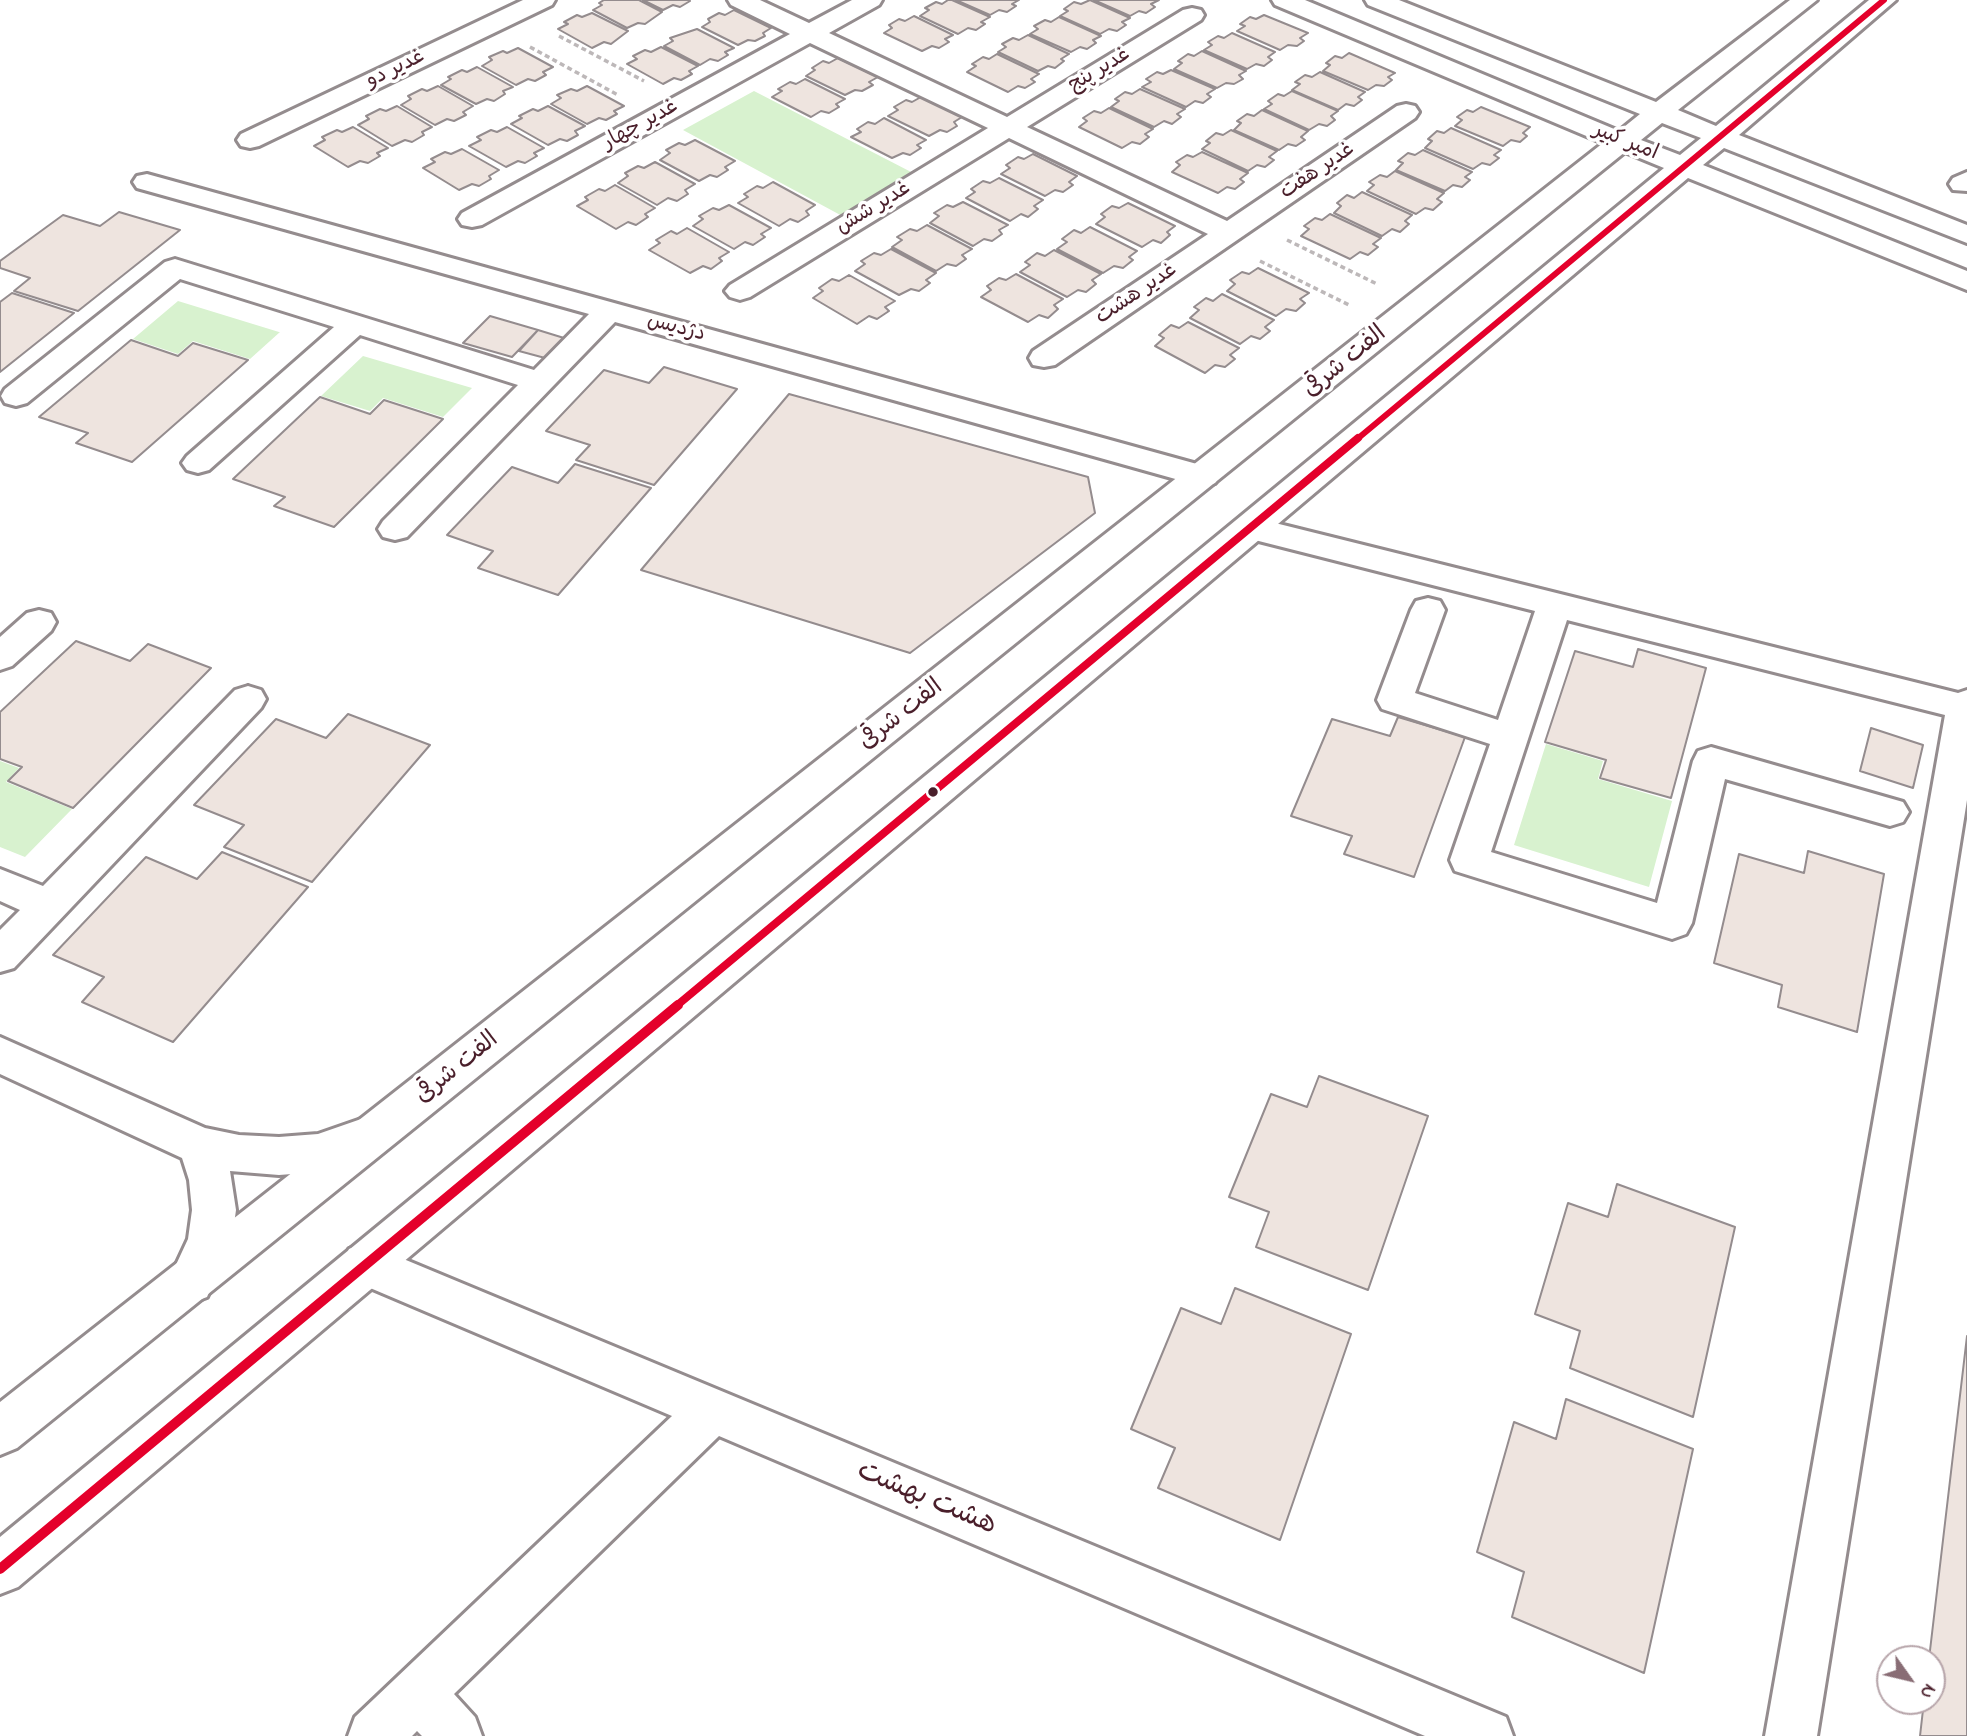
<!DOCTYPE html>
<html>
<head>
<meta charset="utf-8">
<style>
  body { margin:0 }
  #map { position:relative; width:1967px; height:1736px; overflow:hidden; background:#fff; font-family:"Indie Flower",sans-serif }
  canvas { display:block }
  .north { position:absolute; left:1876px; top:1645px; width:70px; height:70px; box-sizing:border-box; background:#fff; border:2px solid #b7a5aa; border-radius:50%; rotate:124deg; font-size:19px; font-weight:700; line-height:28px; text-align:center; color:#4a1f2b }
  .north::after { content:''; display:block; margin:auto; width:24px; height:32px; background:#896d75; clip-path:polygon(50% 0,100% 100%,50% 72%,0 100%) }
</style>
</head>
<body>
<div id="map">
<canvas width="1967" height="1736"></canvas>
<div class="north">N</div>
</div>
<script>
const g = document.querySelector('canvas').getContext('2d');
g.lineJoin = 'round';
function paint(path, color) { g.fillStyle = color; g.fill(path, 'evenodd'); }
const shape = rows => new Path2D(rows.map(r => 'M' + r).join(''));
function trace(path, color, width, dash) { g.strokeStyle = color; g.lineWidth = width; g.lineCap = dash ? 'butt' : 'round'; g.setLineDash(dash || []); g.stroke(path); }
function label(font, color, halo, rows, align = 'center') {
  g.font = font + ' "Indie Flower","Playpen Sans Arabic",sans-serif'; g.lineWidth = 7; g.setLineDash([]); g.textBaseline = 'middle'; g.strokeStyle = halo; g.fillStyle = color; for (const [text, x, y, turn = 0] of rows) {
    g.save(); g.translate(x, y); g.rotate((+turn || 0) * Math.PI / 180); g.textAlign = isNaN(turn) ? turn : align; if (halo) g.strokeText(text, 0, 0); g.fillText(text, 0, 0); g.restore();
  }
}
paint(shape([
  [754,91,915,174,844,217,683,130],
  [178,301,279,332,280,332,250,359,193,341,178,354,133,339],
  [363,356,472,388,443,417,383,398,370,411,321,396],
  [1546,744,1603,761,1598,779,1672,801,1649,887,1514,845],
  [0,761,19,768,6,782,72,809,25,857,0,847]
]), '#d8f2cf');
const building = shape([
  [604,0,639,0,662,12,645,24,638,23,627,28,593,10,602,5,599,3,604,0],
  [643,0,689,0,690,1,680,7,673,5,663,10,643,0],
  [948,0,952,0,990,17,981,22,985,24,976,30,968,28,958,34,920,16,929,10,925,8,936,2,942,4,948,0],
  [956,0,1019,0,1012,4,1016,6,1007,12,999,10,990,15,956,0],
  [1090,0,1130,18,1122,22,1126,25,1117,31,1109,29,1100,34,1060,16,1068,11,1064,9,1074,2,1081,4,1090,0],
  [1094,0,1159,0,1151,4,1155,7,1146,13,1139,11,1130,16,1094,0],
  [734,10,771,28,763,33,765,36,755,41,748,40,738,45,702,27,710,22,708,19,719,13,725,15,734,10],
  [592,13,628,31,611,44,604,42,592,48,558,29,568,24,564,22,577,15,582,17,592,13],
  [1264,15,1308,33,1300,38,1304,41,1297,46,1288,45,1280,50,1237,31,1245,26,1240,24,1250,17,1256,19,1264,15],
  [914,16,953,35,945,39,949,42,939,48,932,46,922,51,884,33,892,28,889,25,899,19,905,21,914,16],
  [1059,17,1101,36,1093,40,1096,43,1087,49,1080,47,1071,52,1030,34,1038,29,1034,26,1045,20,1051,22,1059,17],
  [697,29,734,48,725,52,728,55,718,61,710,59,700,65,664,46,673,41,670,38,697,29],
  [1232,33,1275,52,1268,57,1272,60,1264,66,1256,64,1247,69,1204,50,1212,45,1208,42,1218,36,1224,38,1232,33],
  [1028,35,1069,54,1061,59,1064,61,1055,68,1048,66,1038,71,998,52,1006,47,1002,44,1013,38,1019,40,1028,35],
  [661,47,698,66,689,71,692,74,681,80,674,78,663,84,627,64,637,59,633,56,645,50,651,52,661,47],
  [518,48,553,67,543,72,546,75,535,81,528,79,516,85,482,66,492,60,489,57,503,51,507,53,518,48],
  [1202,51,1246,71,1239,75,1243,79,1234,84,1226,83,1217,88,1174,69,1182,63,1178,61,1188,54,1194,56,1202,51],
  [1349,53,1395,73,1388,77,1392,80,1384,86,1376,85,1368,90,1323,71,1330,65,1326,63,1335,56,1342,58,1349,53],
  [997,54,1039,74,1031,79,1035,82,1025,88,1018,86,1008,92,967,72,976,66,972,64,983,57,989,59,997,54],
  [838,58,878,77,869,82,873,85,862,91,855,90,845,95,806,76,815,70,812,68,823,61,829,63,838,58],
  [477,67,513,87,503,91,505,94,494,101,487,99,476,104,441,85,451,79,448,77,462,70,467,72,477,67],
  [1171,70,1215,89,1207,94,1211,97,1203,103,1195,101,1186,107,1142,87,1151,82,1146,79,1157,72,1163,74,1171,70],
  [1320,72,1365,92,1358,97,1362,100,1354,106,1346,104,1338,110,1292,90,1300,84,1295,82,1305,75,1312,77,1320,72],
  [805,79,845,99,836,104,839,107,829,113,821,111,811,117,772,97,782,91,778,89,790,82,796,84,805,79],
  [438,86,473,106,463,112,466,115,454,121,447,119,435,125,401,105,411,99,408,96,422,89,427,91,438,86],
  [587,86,624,106,614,111,617,114,606,120,599,118,587,124,551,104,561,98,557,95,571,89,577,91,587,86],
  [1140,89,1185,109,1177,114,1181,117,1172,124,1164,121,1154,127,1111,107,1119,101,1115,99,1125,92,1132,94,1140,89],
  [1292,91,1338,111,1331,116,1335,120,1327,126,1319,124,1309,130,1264,109,1272,104,1268,101,1278,94,1284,96,1292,91],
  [921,97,962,117,954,122,957,126,947,132,940,130,929,136,888,116,898,110,894,107,906,100,912,102,921,97],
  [397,106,432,127,422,132,424,135,412,142,405,140,392,146,358,125,369,119,366,116,380,109,386,111,397,106],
  [548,106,585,126,575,131,578,135,567,141,560,139,548,145,511,124,522,118,519,116,533,109,538,111,548,106],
  [1481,107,1530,127,1523,133,1527,136,1520,142,1511,140,1503,146,1455,126,1462,120,1457,117,1467,110,1473,112,1481,107],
  [1109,108,1153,129,1145,134,1149,137,1140,144,1132,142,1122,148,1079,127,1087,121,1083,118,1094,111,1101,113,1109,108],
  [1262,110,1308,131,1301,137,1305,140,1296,146,1288,144,1279,150,1234,130,1241,123,1237,121,1247,114,1254,116,1262,110],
  [884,118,926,140,917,145,921,148,910,155,903,153,892,158,851,137,861,132,857,129,868,122,875,124,884,118],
  [353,127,388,148,377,153,380,156,368,163,360,161,348,167,314,146,325,140,322,137,337,130,342,132,353,127],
  [507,127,544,148,534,153,537,156,525,163,518,161,506,167,469,146,481,140,477,137,491,130,497,132,507,127],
  [1451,128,1501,150,1494,155,1499,158,1490,165,1482,163,1473,169,1425,148,1432,141,1428,139,1437,131,1444,133,1451,128],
  [1231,130,1277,151,1269,157,1274,160,1265,167,1257,165,1248,171,1202,149,1210,143,1206,141,1216,133,1223,135,1231,130],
  [695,140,735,161,725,167,728,170,717,177,710,175,699,181,660,160,670,153,666,150,679,143,685,145,695,140],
  [462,149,499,170,489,176,491,179,479,186,472,184,459,190,423,168,435,162,431,159,445,152,451,154,462,149],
  [1423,150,1472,172,1465,177,1470,180,1462,187,1453,185,1445,191,1396,170,1403,163,1398,161,1408,153,1415,155,1423,150],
  [1202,152,1248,173,1240,179,1244,182,1235,189,1227,187,1218,193,1172,172,1180,165,1176,162,1187,155,1193,157,1202,152],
  [1033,154,1077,176,1069,182,1073,185,1063,192,1055,190,1045,196,1001,174,1010,168,1006,165,1018,157,1024,159,1033,154],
  [655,162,695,184,685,190,688,194,677,201,668,198,657,205,618,183,628,176,625,173,638,166,644,168,655,162],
  [1395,171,1444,193,1437,199,1442,202,1433,210,1425,208,1416,214,1367,191,1374,185,1369,182,1380,175,1387,177,1395,171],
  [999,178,1043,200,1034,206,1038,209,1028,217,1021,214,1010,221,966,198,975,192,971,189,983,181,990,183,999,178],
  [773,182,815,205,806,211,809,215,798,222,790,219,779,226,738,203,748,197,744,194,757,186,763,188,773,182],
  [615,185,655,208,645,214,648,217,636,225,628,222,616,229,577,206,588,200,585,197,599,189,605,191,615,185],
  [1362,192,1412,215,1405,221,1409,224,1400,232,1392,229,1382,236,1334,213,1341,206,1337,203,1347,195,1354,198,1362,192],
  [963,202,1008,225,999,230,1002,234,992,241,984,239,973,246,930,223,939,216,934,213,947,205,953,207,963,202],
  [1128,203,1175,226,1167,232,1170,235,1161,243,1153,240,1142,247,1096,224,1105,217,1101,214,1112,206,1119,208,1128,203],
  [729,205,771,228,761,234,765,237,753,245,745,242,734,249,693,226,703,219,699,216,713,208,719,210,729,205],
  [119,212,180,230,78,311,14,291,30,278,0,268,0,261,63,215,100,226,119,212],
  [1330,214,1381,238,1373,244,1378,247,1368,255,1360,252,1350,259,1301,236,1309,229,1304,226,1315,218,1322,220,1330,214],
  [927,225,972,249,962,255,966,259,956,266,947,264,936,271,892,247,902,240,897,237,910,229,917,231,927,225],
  [1090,227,1137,251,1129,257,1133,260,1123,268,1114,266,1103,273,1057,249,1067,242,1062,239,1074,230,1081,233,1090,227],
  [687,228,729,252,719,258,722,261,711,269,703,266,690,273,649,250,660,243,656,240,671,231,677,234,687,228],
  [891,249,936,273,926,280,930,283,919,291,911,289,899,295,855,271,865,264,861,261,874,253,881,255,891,249],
  [1054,250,1101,274,1092,280,1096,284,1086,292,1078,290,1067,297,1020,272,1030,265,1025,262,1037,253,1045,256,1054,250],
  [1258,268,1309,293,1300,299,1305,303,1296,311,1286,309,1276,316,1227,291,1235,284,1230,280,1242,272,1249,274,1258,268],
  [1016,274,1063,299,1054,305,1058,309,1048,318,1039,315,1028,322,981,297,991,290,987,286,999,278,1006,280,1016,274],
  [849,275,895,301,885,307,889,311,877,319,869,316,857,324,813,298,823,291,819,288,832,279,839,281,849,275],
  [12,293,74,313,0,372,0,302,12,293],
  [1222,294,1274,320,1265,327,1270,331,1260,339,1251,336,1240,344,1190,318,1199,310,1194,307,1206,298,1213,301,1222,294],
  [490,316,538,330,512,357,463,343,490,316],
  [1188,322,1239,348,1230,355,1235,359,1225,367,1215,365,1205,373,1155,346,1164,338,1159,335,1171,325,1179,328,1188,322],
  [538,330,564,338,545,358,519,351,538,330],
  [131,340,178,356,193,343,248,360,132,462,76,443,88,433,39,417,131,340],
  [664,367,737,389,654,485,576,460,590,445,546,431,604,370,649,383,664,367],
  [789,394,1088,477,1095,513,910,653,641,570,789,394],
  [320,397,370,414,384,400,443,419,334,527,274,506,285,497,233,479,320,397],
  [575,464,651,488,558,595,478,568,493,551,447,535,512,467,558,483,575,464],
  [76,641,130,661,148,644,211,668,73,808,8,781,22,767,0,759,0,712,76,641],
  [1638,649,1706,668,1671,798,1600,778,1606,760,1545,742,1575,651,1633,667,1638,649],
  [348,714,430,745,312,882,224,847,244,825,194,805,276,719,326,738,348,714],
  [1398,717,1465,737,1414,877,1344,854,1352,836,1291,816,1332,719,1390,736,1398,717],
  [1871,728,1923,745,1913,788,1860,771,1871,728],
  [1808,851,1884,874,1857,1032,1778,1007,1782,985,1714,963,1739,854,1804,873,1808,851],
  [222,852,308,887,173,1042,82,1002,104,977,53,955,146,857,197,879,222,852],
  [1319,1076,1428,1116,1368,1290,1256,1247,1269,1212,1229,1197,1271,1094,1307,1107,1319,1076],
  [1617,1184,1735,1227,1693,1417,1570,1368,1580,1331,1535,1314,1568,1203,1608,1217,1617,1184],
  [1235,1288,1351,1334,1280,1540,1158,1488,1175,1448,1131,1429,1181,1308,1221,1324,1235,1288],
  [1967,1336,1967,1736,1920,1736,1924,1701,1932,1701,1932,1659,1929,1659,1967,1336],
  [1566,1399,1693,1449,1644,1673,1512,1617,1524,1572,1477,1552,1514,1422,1556,1439,1566,1399]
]);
paint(building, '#eee4df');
trace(building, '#948c8e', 2);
const street = shape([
  [523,0,555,0,552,5,259,146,250,148,241,146,237,140,241,134,523,0],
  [728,0,760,0,809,23,852,0,882,0,879,5,829,33,1007,117,1183,10,1192,8,1201,10,1204,15,1201,20,1027,127,1227,221,1397,106,1406,104,1415,106,1419,112,1415,118,1055,365,1044,367,1033,365,1029,358,1033,351,1208,234,1009,138,750,297,740,300,730,297,725,291,730,285,988,128,810,43,482,225,472,227,462,225,458,219,462,213,790,34,731,5,728,0],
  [1967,172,1967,191,1953,190,1949,184,1953,178,1967,172],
  [147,174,1215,469,1220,476,1215,483,1204,487,615,322,407,537,395,540,383,537,378,529,383,521,518,385,360,335,209,470,198,473,187,470,182,463,187,456,334,327,180,279,27,403,16,406,5,403,1,396,5,389,165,262,175,259,534,370,589,314,137,188,133,182,137,176,147,174],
  [1251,517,1958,693,1967,690,1967,800,1817,1736,1765,1736,1945,715,1567,620,1491,852,1657,903,1693,761,1698,751,1711,747,1903,802,1909,812,1903,822,1890,826,1725,779,1692,923,1686,934,1672,939,1455,871,1450,860,1490,744,1382,709,1377,700,1411,610,1416,601,1428,598,1440,601,1445,610,1415,693,1498,720,1535,611,1239,536,1234,528,1239,520,1251,517],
  [39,610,51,613,56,622,51,631,12,666,0,670,0,637,27,613,39,610],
  [248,686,261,690,266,699,261,708,14,968,0,972,0,930,20,910,0,901,0,869,43,886,235,690,248,686],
  [0,1037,205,1128,239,1135,279,1137,318,1134,364,1118,379,1124,385,1137,379,1150,318,1172,279,1175,230,1171,236,1210,232,1239,207,1297,191,1303,175,1297,168,1282,188,1239,192,1210,189,1180,182,1158,0,1074,0,1037],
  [365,1243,1506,1717,1513,1736,1425,1736,719,1436,454,1694,475,1717,482,1736,422,1736,417,1731,412,1736,348,1736,355,1717,672,1416,349,1279,343,1264,349,1249,365,1243]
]);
const secondary = shape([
  [1272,0,1305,0,1619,131,1640,114,1368,5,1365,0,1399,0,1656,102,1790,0,1817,0,1678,110,1716,126,1869,0,1896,0,1739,135,1967,225,1967,243,1724,148,1703,165,1967,271,1967,290,1688,178,18,1587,0,1594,0,1537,1664,168,1625,152,17,1448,0,1455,0,1402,1603,143,1275,5,1272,0],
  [1662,123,1701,138,1680,155,1641,140,1662,123]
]);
trace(street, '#948c8e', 6);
trace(secondary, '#948c8e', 6);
trace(shape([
  [559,36,644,81],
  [530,47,618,95],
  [1287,240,1377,284],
  [1260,261,1349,305]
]), '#bdb8b9', 3.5, [5, 3.5]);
paint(street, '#fff');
paint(secondary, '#fff');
trace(shape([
  [1356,440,1884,0]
]), '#e4002b', 6);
trace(shape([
  [675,1007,1358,438]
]), '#e4002b', 8);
trace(shape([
  [0,1569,678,1005]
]), '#e4002b', 10);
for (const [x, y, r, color] of [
  [933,792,6,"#4a1f2b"]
]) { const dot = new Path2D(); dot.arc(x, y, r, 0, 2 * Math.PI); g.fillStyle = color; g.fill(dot); trace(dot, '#fff', 2.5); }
label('21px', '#4a1f2b', '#fff', [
  ["غدیر دو",396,70,-26],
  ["غدیر پنج",1100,71,-31],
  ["غدیر چهار",641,126,-29],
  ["امیر کبیر",1625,143,22],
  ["غدیر هفت",1318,172,-34],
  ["غدیر شش",874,209,-31],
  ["غدیر هشت",1137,295,-34],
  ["دژدیس",676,329,15]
]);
label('24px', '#4a1f2b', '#fff', [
  ["الفت شرقی",1346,363,-39],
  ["الفت شرقی",902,716,-38],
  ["الفت شرقی",458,1069,-39]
]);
label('28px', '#4a1f2b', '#fff', [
  ["هشت بهشت",926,1500,23]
]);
</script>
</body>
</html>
